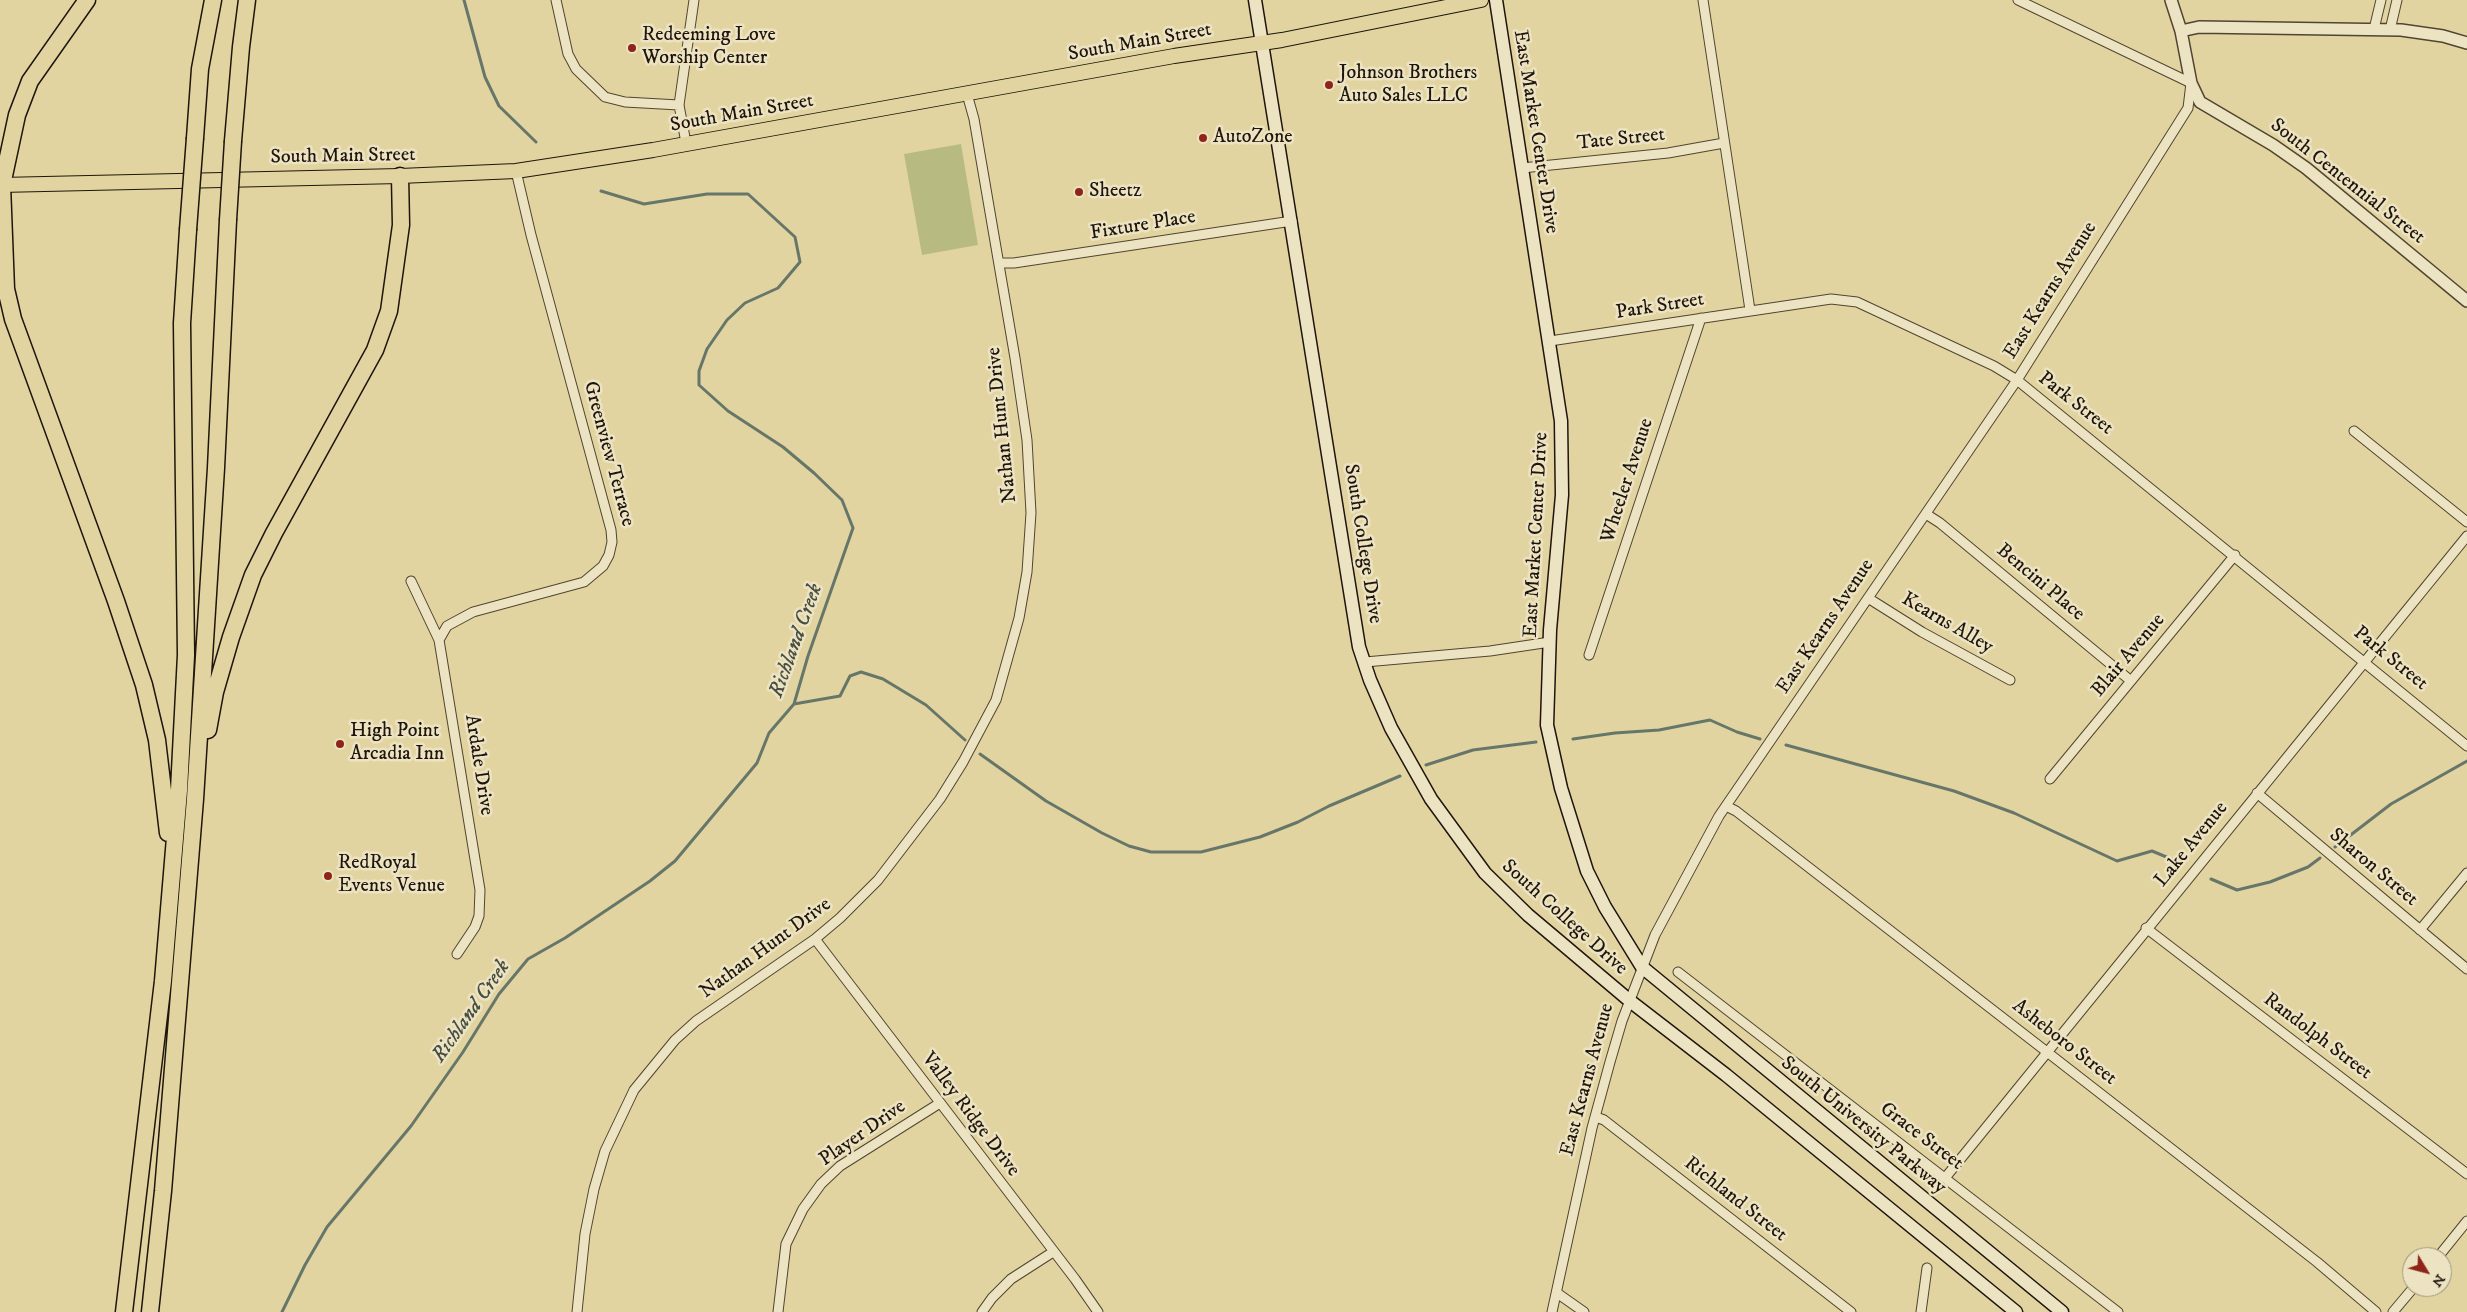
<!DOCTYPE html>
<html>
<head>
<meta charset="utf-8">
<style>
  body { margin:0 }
  #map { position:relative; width:2467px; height:1312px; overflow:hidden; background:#e2d4a1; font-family:"IM FELL DW Pica",serif }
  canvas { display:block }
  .north { position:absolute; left:2402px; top:1247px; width:50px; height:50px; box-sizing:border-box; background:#ece3c2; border:1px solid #9a9178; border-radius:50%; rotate:127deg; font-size:14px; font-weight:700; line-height:20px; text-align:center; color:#1f150a }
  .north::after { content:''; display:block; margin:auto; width:18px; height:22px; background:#8f2418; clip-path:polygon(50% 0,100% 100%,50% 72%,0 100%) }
</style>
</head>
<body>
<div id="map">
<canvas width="2467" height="1312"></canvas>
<div class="north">N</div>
</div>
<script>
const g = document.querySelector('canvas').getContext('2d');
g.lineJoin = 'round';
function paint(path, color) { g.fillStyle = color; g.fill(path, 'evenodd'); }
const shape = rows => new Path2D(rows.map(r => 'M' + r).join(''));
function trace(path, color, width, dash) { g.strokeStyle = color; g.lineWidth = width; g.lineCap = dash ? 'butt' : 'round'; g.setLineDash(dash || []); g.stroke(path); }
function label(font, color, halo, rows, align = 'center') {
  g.font = font + ' "IM FELL DW Pica",serif'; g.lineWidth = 5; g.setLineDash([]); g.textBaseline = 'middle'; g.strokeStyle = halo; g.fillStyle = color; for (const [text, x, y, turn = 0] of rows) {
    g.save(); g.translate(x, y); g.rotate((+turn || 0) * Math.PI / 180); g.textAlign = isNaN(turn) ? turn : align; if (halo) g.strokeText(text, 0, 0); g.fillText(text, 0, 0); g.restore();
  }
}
paint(shape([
  [961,144,978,245,922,255,904,154]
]), '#b8bb81');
trace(shape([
  [464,0,485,77,499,106,536,142],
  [794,704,840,696,850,676,861,672,883,679,926,705,965,740],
  [1573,739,1615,733,1659,730,1710,720,1737,732,1760,739],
  [1786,745,1954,791,2014,813,2117,861,2152,851,2181,863],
  [980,754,1046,801,1102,833,1129,846,1151,852,1201,852,1260,837,1298,822,1329,806,1400,776],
  [1426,765,1473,750,1536,742],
  [2335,847,2391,804,2467,761],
  [2211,879,2237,890,2270,882,2308,867,2320,858],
  [282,1312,305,1265,327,1227,411,1126,463,1052,499,994,528,959,565,938,650,881,675,861,757,763,769,733,794,704,808,656,853,528,842,500,814,473,783,447,728,411,699,385,699,371,707,349,727,320,745,303,778,288,800,262,795,237,748,194,707,194,644,204,601,191]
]), '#667769', 3);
const minor = shape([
  [556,0,568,54,576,69,605,97,625,102,679,105],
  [1703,0,1750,310],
  [2374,29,2381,0],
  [2390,30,2397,0],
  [686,143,679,105,694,0],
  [1522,168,1668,153,1724,143],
  [999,263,1014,263,1292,221],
  [1550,341,1831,299,1857,302,1994,366,2017,380,2467,746],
  [2354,431,2467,522],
  [1926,514,1940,523,2131,681],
  [411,581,439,640,480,890,479,916,475,927,457,954],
  [1868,598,1922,632,2010,680],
  [439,640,447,626,473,612,584,582,603,566,609,555,612,542,611,530,531,235,516,171],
  [1589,655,1701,318],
  [1365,662,1490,651,1550,642],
  [2050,779,2235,555],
  [2257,793,2467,969],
  [1726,806,1736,811,2047,1052,2317,1262,2376,1312],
  [2146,928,2467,1174],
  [2420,930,2467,873],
  [815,939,1075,1279,1098,1312],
  [1678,972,2118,1312],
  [1596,1117,1604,1120,1851,1312],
  [1945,1178,2467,536],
  [2438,1257,2467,1221],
  [1557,1293,1584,1312],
  [577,1312,585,1234,594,1189,605,1151,634,1090,675,1040,696,1021,815,939,840,918,878,880,940,799,963,762,996,700,1019,618,1027,572,1031,513,1027,440,1015,358,974,119,967,94],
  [778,1312,786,1244,803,1209,821,1184,840,1166,940,1103],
  [982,1312,992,1298,1011,1279,1053,1252],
  [1552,1312,1592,1128,1610,1062,1622,1021,1655,935,1719,816,2017,380,2188,108,2191,83,2018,0],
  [1921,1312,1927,1268],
  [2393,1312,2414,1287]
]);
const tertiary = shape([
  [2171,0,2181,31,2191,83,2200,102,2273,145,2306,168,2467,301],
  [2181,31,2199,27,2401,30,2443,36,2467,43]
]);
const secondary = shape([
  [1255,0,1359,647,1370,680,1391,728,1431,799,1485,873,1528,915,1630,1001,1726,1075,2016,1312],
  [1496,0,1561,421,1562,495,1550,630,1547,725,1561,788,1587,871,1605,907,1642,967,2062,1312]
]);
const primary = shape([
  [0,185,400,176,516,171,653,150,1174,56,1282,40,1481,0]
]);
const motorway = shape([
  [87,0,30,81,17,115,2,185,6,289,13,319,116,601,144,685,157,740,168,833],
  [195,138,200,69,213,0],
  [233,141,241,47,247,0],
  [208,730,215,692,231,637,253,575,274,533,375,350,389,311,401,225,400,176],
  [124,1312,163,981,179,790,186,655,182,323,188,230],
  [150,1312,163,1191,195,799,216,468,228,220]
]);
trace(minor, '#504530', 11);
trace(tertiary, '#504530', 14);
trace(secondary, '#1f150a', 15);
trace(primary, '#1f150a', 16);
trace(motorway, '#1f150a', 19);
trace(minor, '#ece3c2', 9);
trace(tertiary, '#ece3c2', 11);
trace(secondary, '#ece3c2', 12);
trace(primary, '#e2d4a1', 14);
trace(motorway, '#e2d4a1', 16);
const motorwayBridge = shape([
  [228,220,233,141],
  [188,230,195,138]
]);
trace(motorwayBridge, '#1f150a', 19, []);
trace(motorwayBridge, '#e2d4a1', 16);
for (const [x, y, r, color] of [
  [632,48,5,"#8f2418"],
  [1329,85,5,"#8f2418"],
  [1203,138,5,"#8f2418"],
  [1079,192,5,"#8f2418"],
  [340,744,5,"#8f2418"],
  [328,876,5,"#8f2418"]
]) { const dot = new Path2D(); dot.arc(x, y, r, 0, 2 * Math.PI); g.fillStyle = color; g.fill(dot); trace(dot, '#ece3c2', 2); }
label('20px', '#1f150a', '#ece3c2', [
  ["Redeeming Love",642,36],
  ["Worship Center",642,59],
  ["Johnson Brothers",1339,74],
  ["Auto Sales LLC",1339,97],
  ["AutoZone",1213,138],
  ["Sheetz",1089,192],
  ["High Point",350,732],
  ["Arcadia Inn",350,755],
  ["RedRoyal",338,864],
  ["Events Venue",338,887]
], 'left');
label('20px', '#1f150a', '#ece3c2', [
  ["South Main Street",1140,43,-10],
  ["South Main Street",742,114,-10],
  ["East Market Center Drive",1535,132,81],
  ["Tate Street",1621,140,-6],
  ["South Main Street",343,157,-1],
  ["South Centennial Street",2347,182,38],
  ["Fixture Place",1143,226,-9],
  ["East Kearns Avenue",2051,291,-58],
  ["Park Street",1660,307,-9],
  ["Park Street",2075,404,38],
  ["Nathan Hunt Drive",1003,425,-96],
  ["Greenview Terrace",608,454,75],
  ["Wheeler Avenue",1628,481,-72],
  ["East Market Center Drive",1537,535,-87],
  ["South College Drive",1362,544,81],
  ["Bencini Place",2040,583,40],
  ["Kearns Alley",1947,624,30],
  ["East Kearns Avenue",1826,627,-56],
  ["Blair Avenue",2129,656,-50],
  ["Park Street",2390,659,39],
  ["Ardale Drive",478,765,81],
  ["Lake Avenue",2192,845,-51],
  ["Sharon Street",2373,868,40],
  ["South College Drive",1564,918,42],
  ["Nathan Hunt Drive",766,949,-36],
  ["Randolph Street",2317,1037,37],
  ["Asheboro Street",2064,1043,38],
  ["East Kearns Avenue",1588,1080,-75],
  ["Valley Ridge Drive",970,1115,53],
  ["South University Parkway",1863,1126,39],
  ["Player Drive",863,1134,-35],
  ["Grace Street",1921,1137,37],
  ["Richland Street",1735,1200,38]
]);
label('italic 21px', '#484e41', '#ece3c2', [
  ["Richland Creek",797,641,-70],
  ["Richland Creek",472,1012,-55]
]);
</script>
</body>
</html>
